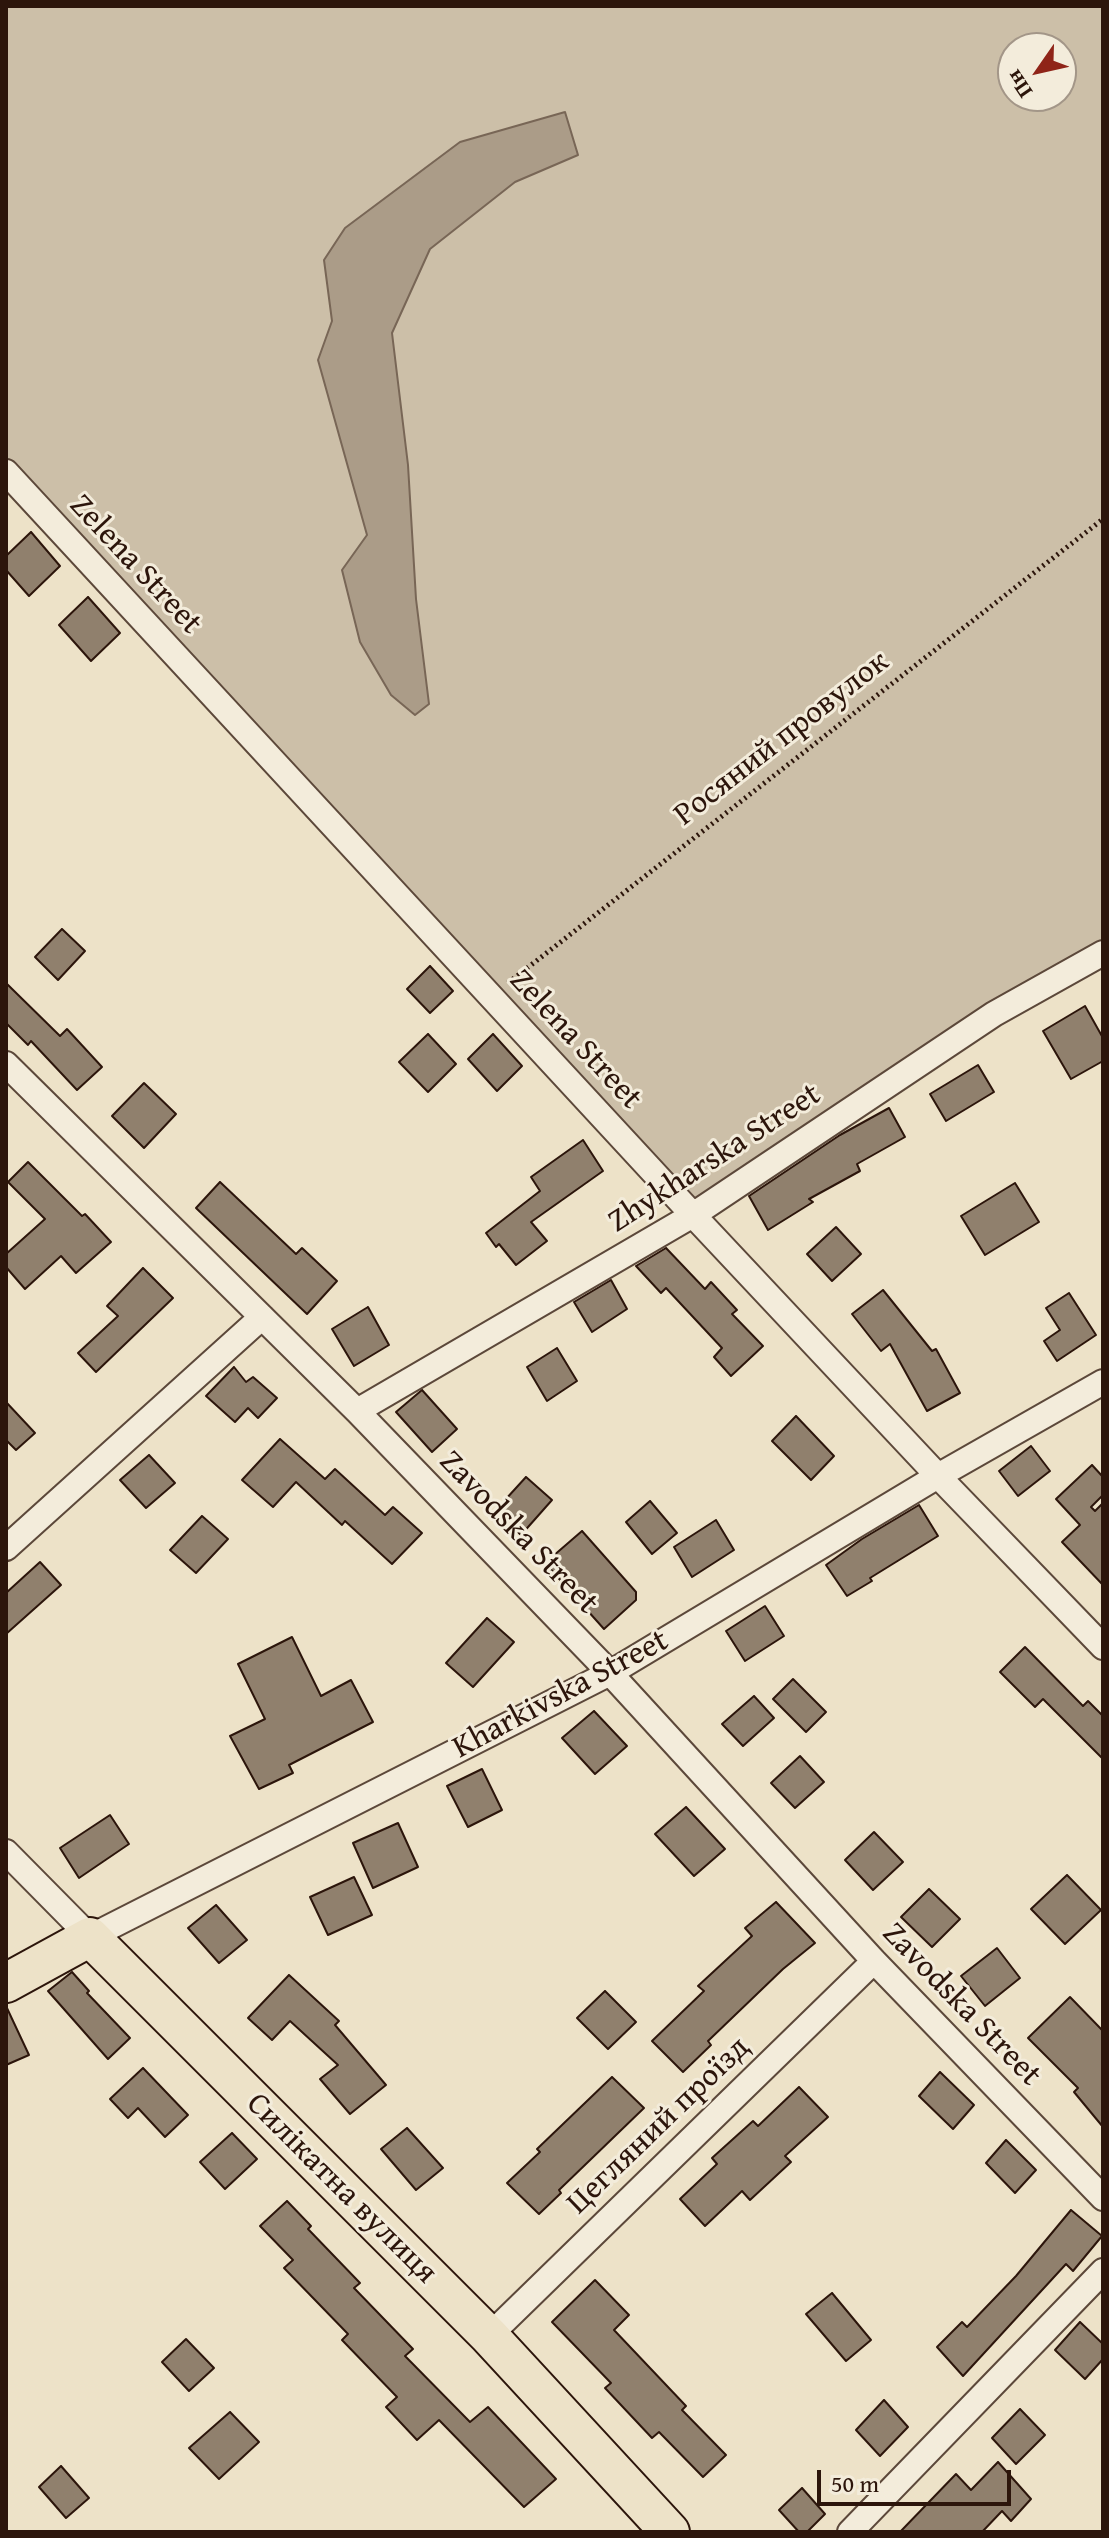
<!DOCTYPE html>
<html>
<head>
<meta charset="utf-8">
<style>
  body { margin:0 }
  #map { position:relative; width:1109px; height:2538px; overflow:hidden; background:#ede2c8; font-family:"Gentium Book Plus",serif }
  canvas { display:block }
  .frame { position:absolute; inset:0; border:8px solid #2c150b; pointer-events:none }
  .north { position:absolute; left:997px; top:32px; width:80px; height:80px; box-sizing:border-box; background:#f3ecdb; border:2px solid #a39688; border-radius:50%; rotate:236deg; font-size:22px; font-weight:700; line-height:32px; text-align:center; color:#2c150b }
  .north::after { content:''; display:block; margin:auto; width:28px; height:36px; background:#8f2418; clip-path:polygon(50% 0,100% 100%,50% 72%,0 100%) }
  .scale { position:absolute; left:817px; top:2470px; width:194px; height:36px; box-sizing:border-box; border:4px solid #2c150b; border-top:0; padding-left:10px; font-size:24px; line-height:28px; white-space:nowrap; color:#2c150b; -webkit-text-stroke:6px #f3ecdb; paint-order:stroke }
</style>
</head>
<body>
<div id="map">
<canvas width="1109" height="2538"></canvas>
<div class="frame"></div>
<div class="north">Пн</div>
<div class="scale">50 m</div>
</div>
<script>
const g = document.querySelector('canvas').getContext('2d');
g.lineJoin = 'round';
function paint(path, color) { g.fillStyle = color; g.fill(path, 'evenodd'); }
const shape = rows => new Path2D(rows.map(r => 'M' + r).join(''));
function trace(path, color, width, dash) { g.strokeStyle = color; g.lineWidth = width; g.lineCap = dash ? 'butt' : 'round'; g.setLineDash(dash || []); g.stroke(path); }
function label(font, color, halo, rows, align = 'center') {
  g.font = font + ' "Gentium Book Plus",serif'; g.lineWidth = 6; g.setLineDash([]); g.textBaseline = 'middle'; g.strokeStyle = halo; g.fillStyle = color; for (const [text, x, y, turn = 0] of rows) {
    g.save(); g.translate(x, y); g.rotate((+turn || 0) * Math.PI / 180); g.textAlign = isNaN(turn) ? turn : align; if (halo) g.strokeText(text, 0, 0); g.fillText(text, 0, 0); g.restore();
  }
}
paint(shape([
  [6,6,1103,6,1103,953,693,1215,6,472],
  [1013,48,1061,48,1061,96,1013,96]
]), '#ccbfa8');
const water = shape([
  [565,112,578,155,515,182,430,249,392,333,408,465,416,599,429,704,415,715,391,695,360,642,342,570,367,535,318,360,332,321,324,260,345,228,460,142,565,112]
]);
paint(water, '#ab9c88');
trace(water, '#786656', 2);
const building = shape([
  [31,532,60,566,29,596,6,570,6,556,31,532],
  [88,597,120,633,91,661,59,625,88,597],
  [62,929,85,951,58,980,35,957,62,929],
  [430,966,453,991,430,1013,407,989,430,966],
  [6,983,60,1036,67,1029,102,1067,77,1090,31,1041,28,1045,6,1023,6,983],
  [1085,1006,1103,1038,1103,1061,1071,1079,1043,1031,1085,1006],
  [428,1034,456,1064,428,1092,399,1062,428,1034],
  [493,1034,522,1066,497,1091,468,1059,493,1034],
  [978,1065,994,1092,946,1121,930,1094,978,1065],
  [144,1083,176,1114,144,1148,112,1116,144,1083],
  [889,1108,905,1137,857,1164,860,1171,809,1199,813,1202,768,1230,749,1196,840,1135,889,1108],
  [583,1140,603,1171,531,1222,547,1241,516,1265,499,1244,496,1247,486,1233,540,1191,531,1177,583,1140],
  [28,1162,82,1216,85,1214,111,1242,76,1273,61,1256,25,1289,6,1267,6,1254,45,1219,8,1182,28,1162],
  [220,1182,296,1254,302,1248,337,1281,307,1314,196,1208,220,1182],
  [1015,1183,1039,1222,985,1255,961,1216,1015,1183],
  [836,1227,861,1254,832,1281,807,1254,836,1227],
  [666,1248,705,1289,711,1282,737,1310,732,1314,763,1346,731,1376,714,1357,722,1348,666,1288,661,1293,636,1266,666,1248],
  [143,1268,173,1298,96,1372,78,1353,118,1316,107,1306,143,1268],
  [611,1280,627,1309,592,1332,574,1302,611,1280],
  [883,1290,932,1351,936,1349,960,1393,927,1411,890,1344,881,1351,852,1314,883,1290],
  [1069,1293,1096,1335,1057,1361,1044,1341,1060,1330,1046,1308,1069,1293],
  [368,1307,389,1345,354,1366,332,1329,368,1307],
  [557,1348,577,1381,547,1401,527,1367,557,1348],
  [234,1367,246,1382,253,1377,277,1398,258,1418,248,1408,235,1422,206,1396,234,1367],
  [422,1390,457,1429,432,1452,396,1412,422,1390],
  [6,1402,35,1433,16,1450,6,1440,6,1402],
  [796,1416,834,1456,811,1480,772,1441,796,1416],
  [280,1439,325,1479,335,1469,385,1515,393,1507,422,1533,392,1564,345,1521,342,1525,296,1482,273,1507,242,1480,280,1439],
  [1031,1446,1050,1471,1018,1496,999,1471,1031,1446],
  [149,1455,175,1483,146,1508,120,1480,149,1455],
  [1092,1465,1103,1477,1103,1495,1091,1507,1095,1511,1103,1503,1103,1585,1062,1542,1080,1525,1056,1499,1092,1465],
  [526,1477,552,1500,521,1535,495,1511,526,1477],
  [650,1501,677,1533,652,1554,626,1522,650,1501],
  [919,1505,938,1536,870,1578,872,1581,847,1596,826,1565,862,1539,919,1505],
  [202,1516,228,1539,196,1573,170,1550,202,1516],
  [716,1520,734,1550,692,1577,674,1547,716,1520],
  [582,1531,636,1592,636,1600,604,1629,545,1563,582,1531],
  [40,1562,61,1585,6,1634,6,1593,40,1562],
  [765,1606,784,1636,745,1661,726,1631,765,1606],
  [487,1618,514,1642,473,1687,446,1663,487,1618],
  [292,1637,321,1696,351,1680,373,1722,289,1765,293,1773,259,1789,230,1736,265,1719,238,1664,292,1637],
  [1025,1647,1083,1706,1088,1701,1103,1716,1103,1759,1043,1699,1035,1707,1000,1672,1025,1647],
  [793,1679,826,1712,806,1732,773,1699,793,1679],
  [754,1696,774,1718,743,1746,722,1724,754,1696],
  [594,1711,627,1746,595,1774,562,1738,594,1711],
  [800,1756,824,1782,795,1808,771,1783,800,1756],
  [482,1769,502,1810,468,1827,447,1786,482,1769],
  [686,1807,725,1849,694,1876,655,1834,686,1807],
  [110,1815,129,1844,79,1878,60,1848,110,1815],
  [398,1823,418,1867,373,1888,353,1843,398,1823],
  [874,1832,903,1862,873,1890,845,1860,874,1832],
  [1067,1875,1101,1910,1065,1944,1031,1909,1067,1875],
  [354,1877,372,1915,328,1935,310,1897,354,1877],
  [929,1889,960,1919,932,1947,901,1917,929,1889],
  [776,1902,815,1943,783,1969,708,2041,711,2045,683,2072,652,2041,704,1991,698,1986,752,1936,745,1928,776,1902],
  [216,1905,247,1940,219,1963,188,1928,216,1905],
  [997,1948,1020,1978,985,2006,961,1976,997,1948],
  [72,1972,89,1991,87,1993,130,2038,108,2059,48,1991,72,1972],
  [289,1975,339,2021,335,2025,386,2085,350,2114,320,2079,338,2065,290,2021,272,2040,248,2018,289,1975],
  [605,1991,636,2022,608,2049,577,2018,605,1991],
  [1070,1997,1103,2031,1103,2127,1074,2092,1078,2088,1028,2038,1070,1997],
  [6,2006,29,2055,6,2065,6,2006],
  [143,2068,188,2115,165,2137,138,2108,128,2118,110,2099,143,2068],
  [940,2072,974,2105,953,2129,919,2096,940,2072],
  [612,2077,644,2108,559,2190,561,2193,539,2214,507,2183,540,2152,537,2149,612,2077],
  [799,2087,828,2117,785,2156,791,2162,750,2200,742,2191,705,2226,680,2199,717,2164,712,2158,753,2121,758,2126,799,2087],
  [407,2128,443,2168,416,2190,381,2149,407,2128],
  [232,2133,257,2159,225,2189,200,2162,232,2133],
  [1006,2140,1036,2170,1015,2193,986,2163,1006,2140],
  [287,2201,311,2226,308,2229,360,2283,354,2288,413,2349,405,2356,470,2422,488,2407,556,2479,524,2507,439,2420,417,2440,386,2407,397,2397,342,2340,348,2334,284,2268,293,2260,260,2226,287,2201],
  [1071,2210,1102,2236,1073,2271,1066,2264,963,2376,937,2347,962,2322,967,2327,1016,2276,1071,2210],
  [595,2280,629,2315,614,2330,686,2406,682,2410,726,2455,703,2477,659,2432,652,2438,605,2388,611,2383,552,2322,595,2280],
  [832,2293,871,2340,846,2361,806,2314,832,2293],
  [1080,2322,1103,2344,1103,2359,1085,2379,1055,2350,1080,2322],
  [186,2339,214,2368,189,2391,162,2362,186,2339],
  [884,2400,908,2427,880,2456,856,2430,884,2400],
  [1020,2409,1045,2435,1016,2464,992,2438,1020,2409],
  [230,2412,259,2442,219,2479,189,2448,230,2412],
  [998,2462,1031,2499,1011,2521,1002,2511,982,2532,900,2532,956,2474,971,2490,998,2462],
  [61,2466,89,2498,66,2518,39,2487,61,2466],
  [802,2488,825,2514,807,2532,799,2532,779,2510,802,2488]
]);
paint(building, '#90806d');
trace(building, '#2c150b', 2);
const street = shape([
  [6,472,693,1215,938,1476,1103,1647],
  [6,1064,357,1411,610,1673,874,1961,1103,2198],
  [357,1411,693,1215,994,1014,1103,953],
  [6,1548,262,1317],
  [6,1852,90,1937,610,1673,938,1476,1103,1382],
  [489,2336,874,1961],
  [850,2532,1103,2271]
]);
const primary = shape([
  [6,1983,90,1937,489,2336,670,2532]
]);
trace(street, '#5c483a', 28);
trace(primary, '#2c150b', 42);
trace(shape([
  [508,983,1103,519]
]), '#2c150b', 5, [2, 4]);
trace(street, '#f3ecdb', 24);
trace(primary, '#ede2c8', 38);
label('32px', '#2c150b', '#f3ecdb', [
  ["Zelena Street",135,565,47],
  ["Росяний провулок",782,739,-38],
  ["Zelena Street",575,1040,47],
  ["Zhykharska Street",715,1159,-33],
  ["Zavodska Street",518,1533,46],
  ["Kharkivska Street",561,1695,-28],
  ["Zavodska Street",961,2005,46],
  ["Цегляний проїзд",659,2126,-44],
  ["Силікатна вулиця",341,2189,45]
]);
</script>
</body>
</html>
